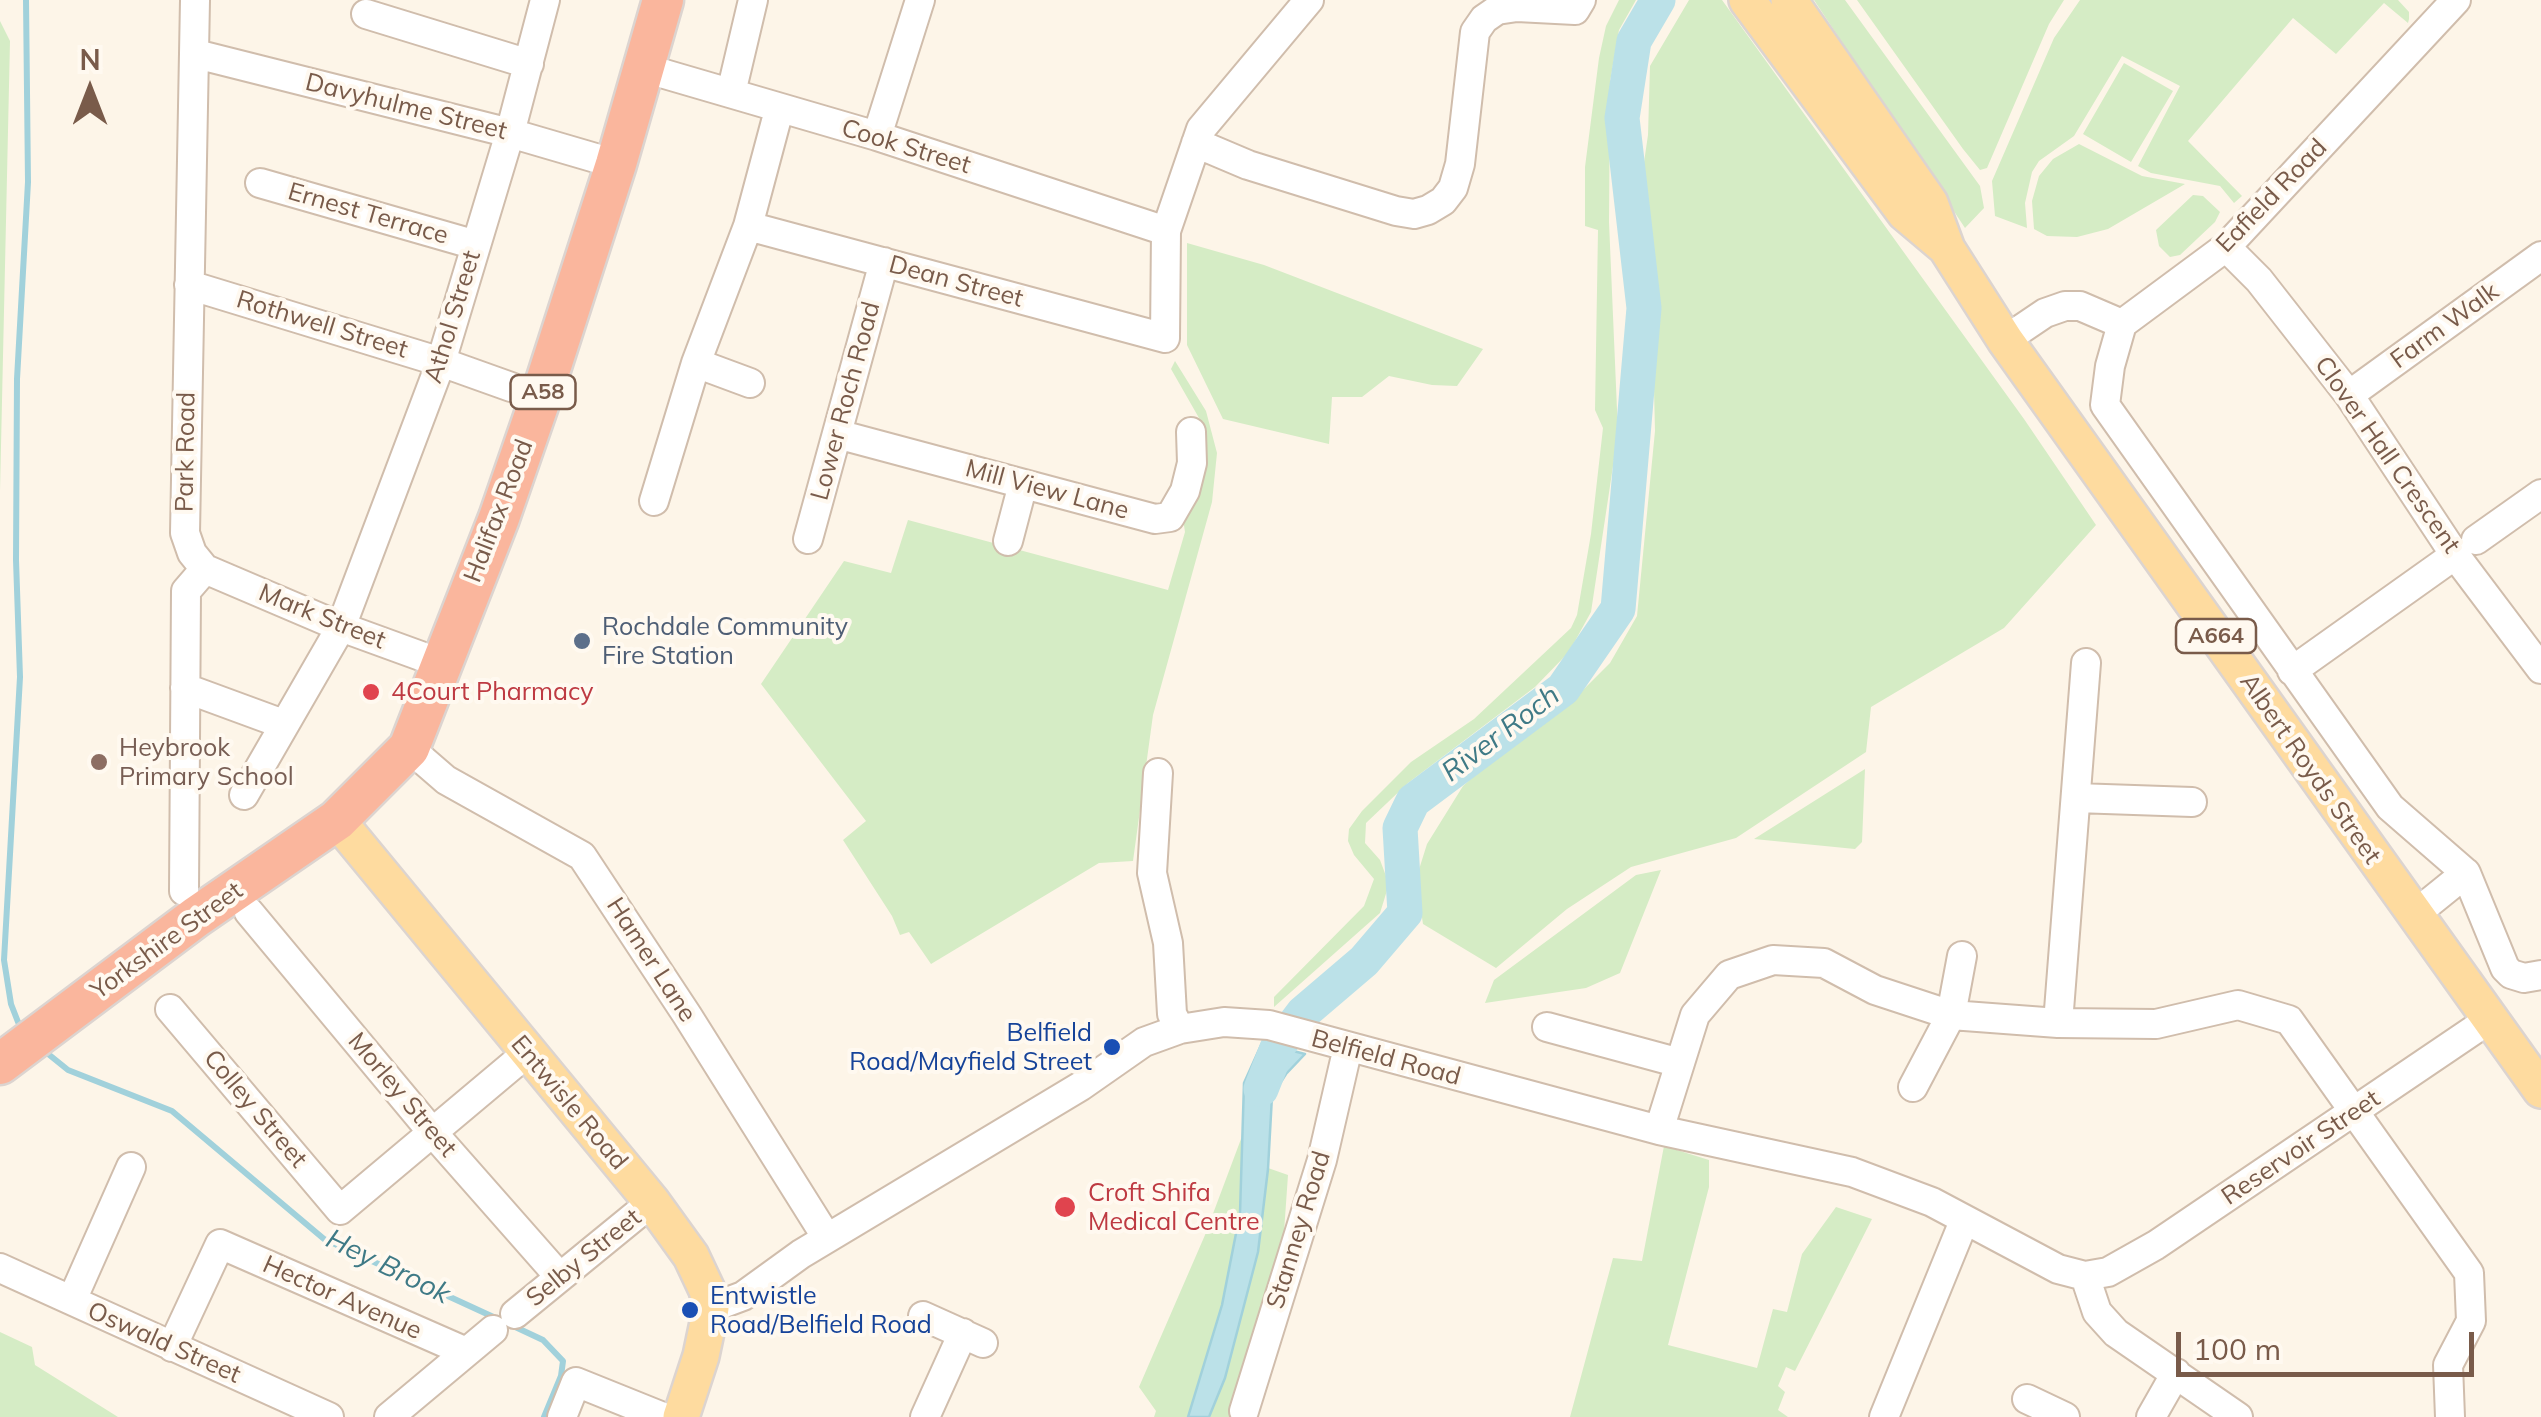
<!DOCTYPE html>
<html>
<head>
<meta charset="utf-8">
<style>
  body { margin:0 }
  #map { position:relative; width:2541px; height:1417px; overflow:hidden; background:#fdf5e8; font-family:Mulish,sans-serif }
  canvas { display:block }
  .north { position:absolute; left:40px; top:40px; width:100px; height:100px; -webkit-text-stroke:8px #fff9f0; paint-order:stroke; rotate:0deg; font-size:28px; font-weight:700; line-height:40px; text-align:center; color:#795b4a }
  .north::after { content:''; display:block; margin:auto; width:35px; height:45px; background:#795b4a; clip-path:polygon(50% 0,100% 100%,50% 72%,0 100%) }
  .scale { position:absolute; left:2176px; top:1332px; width:298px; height:45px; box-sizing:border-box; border:5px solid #795b4a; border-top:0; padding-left:12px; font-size:30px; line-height:35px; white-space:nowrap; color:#795b4a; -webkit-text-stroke:8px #fff9f0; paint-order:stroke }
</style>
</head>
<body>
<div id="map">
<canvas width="2541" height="1417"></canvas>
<div class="north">N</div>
<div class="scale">100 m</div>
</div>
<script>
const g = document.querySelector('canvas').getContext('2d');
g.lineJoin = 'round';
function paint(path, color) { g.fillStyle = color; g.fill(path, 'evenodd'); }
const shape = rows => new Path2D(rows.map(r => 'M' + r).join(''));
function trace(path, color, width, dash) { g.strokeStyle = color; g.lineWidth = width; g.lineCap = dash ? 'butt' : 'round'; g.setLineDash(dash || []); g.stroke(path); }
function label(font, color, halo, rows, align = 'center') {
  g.font = font + ' Mulish,sans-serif'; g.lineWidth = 8; g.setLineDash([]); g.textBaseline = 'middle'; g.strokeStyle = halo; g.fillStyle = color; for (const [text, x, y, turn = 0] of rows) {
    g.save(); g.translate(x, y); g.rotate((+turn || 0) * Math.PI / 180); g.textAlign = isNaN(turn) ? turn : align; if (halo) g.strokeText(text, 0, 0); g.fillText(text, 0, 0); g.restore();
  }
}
paint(shape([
  [1619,0,1636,0,1619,30,1610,82,1609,222,1618,433,1591,612,1569,652,1535,687,1408,783,1366,823,1365,843,1380,860,1389,884,1380,913,1274,1007,1274,997,1364,906,1374,879,1354,855,1348,841,1349,829,1362,811,1411,762,1474,719,1571,628,1577,615,1591,534,1603,428,1595,410,1598,230,1585,226,1585,167,1599,58,1606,26],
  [1689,0,1722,0,2024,419,2096,525,2004,628,1871,707,1866,752,1736,838,1631,867,1567,909,1496,968,1423,924,1416,879,1427,844,1463,786,1500,752,1579,694,1610,663,1637,616,1655,431,1651,263,1642,176,1648,135,1650,66],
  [1814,0,1845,0,1980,186,1984,208,1965,228],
  [1857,0,2064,0,2049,24,1987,168,1980,170,1963,149],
  [2080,0,2398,0,2409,12,2409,19,2408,23,2384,3,2336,54,2293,18,2188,141,2242,196,2234,203,2220,186,2151,173,2138,166,2180,86,2122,56,2074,136,2039,161,2032,172,2025,203,2027,228,1995,216,1992,181,2054,38],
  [0,21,10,41,0,491],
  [2124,63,2173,91,2131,162,2083,134],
  [2079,144,2142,176,2185,184,2108,229,2077,237,2047,236,2034,229,2032,201,2039,176,2053,159],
  [2193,195,2203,196,2220,212,2215,222,2180,255,2170,257,2159,246,2156,230],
  [1187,243,1264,265,1483,349,1457,386,1432,385,1389,376,1362,397,1332,397,1329,444,1223,419,1187,345],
  [1175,361,1206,411,1217,453,1212,502,1153,715,1133,861,1099,863,931,964,909,932,900,935,892,916,843,840,866,821,761,684,844,561,891,573,908,520,1168,590,1185,532,1183,519,1204,437,1199,418,1171,369],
  [1865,769,1862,842,1855,849,1754,839],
  [1661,870,1620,973,1586,988,1485,1003,1494,980,1636,875],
  [1241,1139,1244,1142,1240,1213,1222,1305,1188,1417,1154,1417,1156,1411,1139,1387,1205,1235],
  [1664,1146,1709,1160,1709,1187,1668,1345,1757,1368,1773,1309,1787,1312,1802,1254,1836,1207,1872,1219,1795,1371,1786,1367,1778,1386,1785,1392,1778,1410,1788,1417,1570,1417,1613,1258,1642,1261],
  [1268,1168,1288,1175,1284,1232,1236,1409,1237,1417,1209,1417,1225,1378,1258,1252],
  [0,1332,32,1347,35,1365,118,1417,0,1417]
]), '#d5ecc5');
const water = shape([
  [1262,1043,1305,1054,1286,1074,1272,1096,1268,1169,1258,1252,1225,1378,1209,1417,1188,1417,1222,1305,1240,1213,1244,1083,1262,1043]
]);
paint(water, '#bbe1e8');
trace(water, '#a1d1db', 2.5);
trace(shape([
  [24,1029,18,1022,11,1004,4,960,20,677,16,560,17,379,28,182,26,0],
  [42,1049,68,1070,172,1111,324,1239,500,1320],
  [511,1325,543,1340,563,1361,561,1376,544,1417]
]), '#a1d1db', 6);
trace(shape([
  [1261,1089,1278,1046,1303,1013,1364,961,1405,913,1400,828,1413,801,1563,689,1618,609,1644,308,1622,118,1634,41,1658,0]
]), '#bbe1e8', 35);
const minor = shape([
  [195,0,185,533,192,553,205,569,341,627,440,663],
  [366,14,529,64],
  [196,54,510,133,616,164],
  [644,68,877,136,1166,231],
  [731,93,753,0],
  [877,136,920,0],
  [1196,143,1248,165,1396,211,1414,214,1428,210,1443,201,1453,188,1460,164,1475,32,1484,19,1497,10,1517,7,1575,10,1581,0],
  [260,183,476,245],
  [748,226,1165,338,1166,231,1201,129,1309,0],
  [2226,247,2259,280,2349,395,2455,555,2541,669],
  [189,285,441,362,511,387],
  [2122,324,2110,366,2105,405,2390,807,2466,873,2505,968,2511,974,2524,978,2541,975],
  [2005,340,2045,313,2065,306,2080,306,2122,324,2226,247,2456,0],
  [696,363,750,383],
  [2349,395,2541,256],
  [837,434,1155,519,1170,517,1185,491,1192,463,1191,432],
  [654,501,696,363,748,226,779,110],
  [808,539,884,262],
  [2476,540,2541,494],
  [1008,541,1023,484],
  [2292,671,2455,555],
  [185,688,283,724],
  [409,748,446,780,582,856,687,1015,827,1238],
  [1158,773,1152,873,1168,943,1172,1014,1180,1029],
  [244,795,341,627,441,362,510,133,545,0],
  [2076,798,2192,802],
  [184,891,186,591,205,569],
  [249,912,433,1133,559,1276],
  [2414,915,2466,873],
  [170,1009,340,1210,527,1053],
  [2058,1023,2086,663],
  [1547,1027,1680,1063],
  [1913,1087,1951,1015,1962,956],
  [1659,1130,1695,1015,1729,975,1773,960,1824,963,1875,990,1951,1015,2058,1023,2156,1024,2238,1005,2289,1020,2469,1273,2471,1321,2448,1365,2450,1417],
  [0,1268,329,1417],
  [2085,1276,2097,1312,2116,1333,2238,1417],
  [72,1300,131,1167],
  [711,1308,743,1296,801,1254,1081,1086,1144,1042,1180,1029,1224,1022,1269,1025,1659,1130,1852,1172,1932,1202,2058,1269,2085,1276,2108,1272,2156,1245,2490,1019],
  [515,1314,652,1202],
  [923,1316,983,1343],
  [172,1347,220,1244,464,1351],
  [2027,1399,2065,1417],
  [1244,1411,1322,1160,1348,1047],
  [389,1417,493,1330],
  [562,1417,576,1382,663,1417],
  [925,1417,963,1333],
  [1884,1417,1964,1221],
  [2151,1417,2176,1373]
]);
const major = shape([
  [1747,0,1905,213,1943,245],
  [1789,0,1930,203,1947,249,2005,340,2541,1090],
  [337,820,652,1202,691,1256,707,1290,711,1308,701,1356,681,1417]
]);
const highway = shape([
  [0,1064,196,917,337,820,409,748,499,518,543,391,616,164,663,0]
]);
trace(minor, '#d0bdac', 32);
trace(major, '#dcd4d0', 40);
trace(highway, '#dcd4d0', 45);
trace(minor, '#fff', 28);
trace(major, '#fedb9f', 35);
trace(highway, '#fab69d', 40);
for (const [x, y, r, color] of [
  [582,641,10,"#5c6f8a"],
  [371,692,10,"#e0444e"],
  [99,762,10,"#8d6e63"],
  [1112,1047,10,"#1a4fb4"],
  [1065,1207,12,"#e0444e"],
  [690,1310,10,"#1a4fb4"]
]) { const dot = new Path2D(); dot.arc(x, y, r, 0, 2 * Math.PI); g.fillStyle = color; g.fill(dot); trace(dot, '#fff9f0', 4); }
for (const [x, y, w] of [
  [543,392,65],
  [2216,636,80]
]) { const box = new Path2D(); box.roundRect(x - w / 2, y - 17, w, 34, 8); g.fillStyle = '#fff9f0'; g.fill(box); trace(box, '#795b4a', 2.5); }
label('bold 22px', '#795b4a', null, [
  ["A58",543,392],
  ["A664",2216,636]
]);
label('25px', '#795b4a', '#fff9f0', [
  ["Davyhulme Street",406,107,14],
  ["Cook Street",906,147,17],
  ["Eafield Road",2272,196,-46],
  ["Ernest Terrace",368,214,16],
  ["Dean Street",956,282,15],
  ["Athol Street",453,317,-73],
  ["Rothwell Street",322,325,17],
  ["Farm Walk",2445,326,-36],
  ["Lower Roch Road",846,401,-75],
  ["Park Road",186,452,-89],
  ["Clover Hall Crescent",2387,455,55],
  ["Mill View Lane",1047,490,15],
  ["Halifax Road",499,511,-69],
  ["Mark Street",322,617,22],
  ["Albert Royds Street",2310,769,55],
  ["Yorkshire Street",167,941,-36],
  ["Hamer Lane",651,960,57],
  ["Belfield Road",1386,1058,15],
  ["Morley Street",402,1095,50],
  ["Entwisle Road",569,1103,50],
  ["Colley Street",255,1109,50],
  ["Reservoir Street",2301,1148,-34],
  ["Stanney Road",1299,1230,-73],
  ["Selby Street",584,1258,-39],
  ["Hector Avenue",342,1298,24],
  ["Oswald Street",164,1343,24]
]);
label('25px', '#4e5e75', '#fff9f0', [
  ["Rochdale Community",602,627],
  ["Fire Station",602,656]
], 'left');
label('25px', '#be3a42', '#fff9f0', [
  ["4Court Pharmacy",391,692],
  ["Croft Shifa",1088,1193],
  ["Medical Centre",1088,1222]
], 'left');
label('25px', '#785e54', '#fff9f0', [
  ["Heybrook",119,748],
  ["Primary School",119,777]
], 'left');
label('25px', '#164399', '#fff9f0', [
  ["Belfield",1092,1033],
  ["Road/Mayfield Street",1092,1062],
  ["Entwistle",710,1296,"left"],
  ["Road/Belfield Road",710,1325,"left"]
], 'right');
label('italic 28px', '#3f7a86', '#fff9f0', [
  ["River Roch",1501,734,-37],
  ["Hey Brook",388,1267,26]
]);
</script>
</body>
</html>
